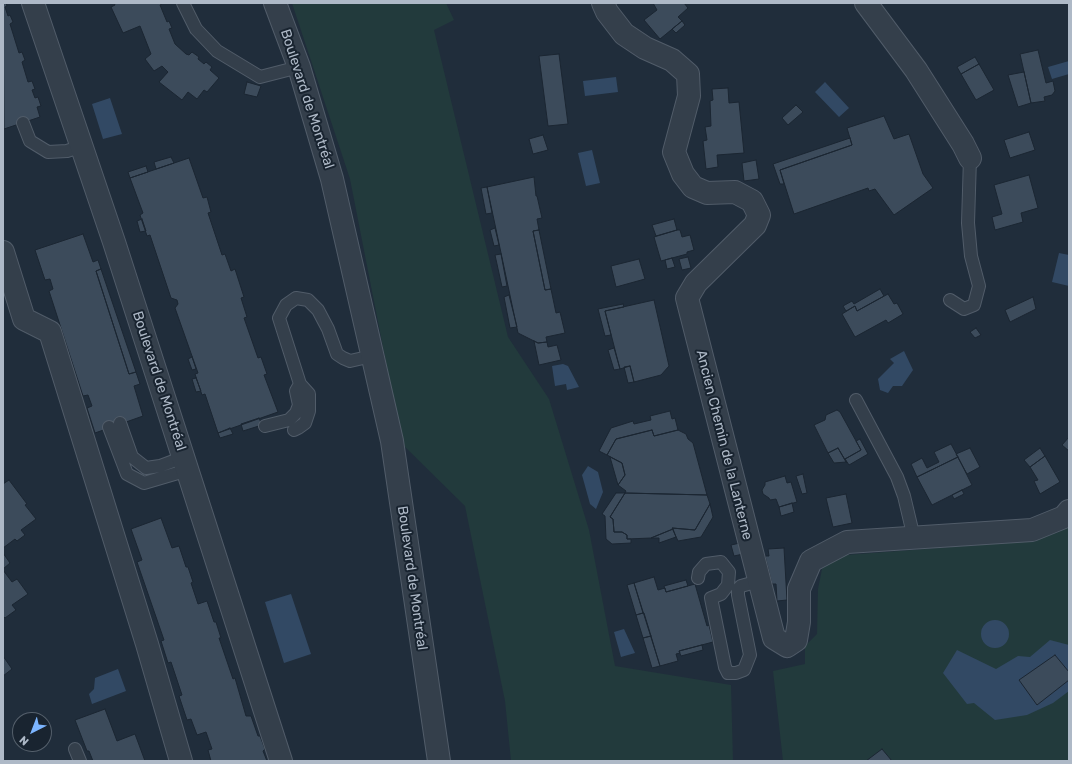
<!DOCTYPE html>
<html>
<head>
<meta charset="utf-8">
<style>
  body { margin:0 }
  #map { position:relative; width:1072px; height:764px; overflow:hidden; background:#202d3b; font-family:Rubik,sans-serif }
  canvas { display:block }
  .frame { position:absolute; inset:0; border:4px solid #aeb9c7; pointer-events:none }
  .north { position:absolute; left:12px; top:712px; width:40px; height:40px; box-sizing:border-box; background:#192430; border:1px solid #55606c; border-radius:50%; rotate:222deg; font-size:11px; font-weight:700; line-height:16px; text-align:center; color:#aeb9c7 }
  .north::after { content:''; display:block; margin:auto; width:14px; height:18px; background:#7cb5ff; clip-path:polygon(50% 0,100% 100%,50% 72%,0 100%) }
</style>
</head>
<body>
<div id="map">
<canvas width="1072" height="764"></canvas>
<div class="frame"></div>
<div class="north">N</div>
</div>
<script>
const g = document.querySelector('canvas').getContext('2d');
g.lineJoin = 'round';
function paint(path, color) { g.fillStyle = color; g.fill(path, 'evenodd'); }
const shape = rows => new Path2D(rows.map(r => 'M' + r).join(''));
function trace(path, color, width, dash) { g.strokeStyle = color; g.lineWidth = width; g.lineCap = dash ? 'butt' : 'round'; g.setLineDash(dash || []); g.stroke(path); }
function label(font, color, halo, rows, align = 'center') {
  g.font = font + ' Rubik,sans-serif'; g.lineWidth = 4; g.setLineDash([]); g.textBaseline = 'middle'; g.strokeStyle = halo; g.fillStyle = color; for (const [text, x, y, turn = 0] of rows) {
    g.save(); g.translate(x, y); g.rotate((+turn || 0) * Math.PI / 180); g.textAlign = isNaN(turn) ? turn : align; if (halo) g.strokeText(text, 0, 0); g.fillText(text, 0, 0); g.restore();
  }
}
paint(shape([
  [292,3,446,3,454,20,434,30,508,337,549,399,589,530,615,666,731,685,733,761,511,761,505,701,465,506,402,444,350,179],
  [1069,525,1069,761,783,761,773,671,805,664,805,646,817,634,818,589,822,569,828,563,839,557,846,555,1031,541,1059,532]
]), '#223a3c');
paint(shape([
  [1069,61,1069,74,1052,79,1048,67],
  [616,77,618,92,585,96,583,81],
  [825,82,849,108,839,117,815,92],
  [110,98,122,134,103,139,92,104],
  [592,150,600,183,586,186,578,153],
  [1059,253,1069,255,1069,286,1052,282],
  [904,351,913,370,902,386,893,386,888,393,880,390,878,379,894,363,890,359],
  [563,364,568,366,579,387,567,390,566,384,555,386,552,366],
  [588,466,598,472,603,492,596,509,590,504,582,475],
  [291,594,311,654,284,663,265,602],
  '981 634a14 14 0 1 1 28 0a14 14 0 1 1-28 0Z',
  [624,629,635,653,621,657,614,632],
  [1050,640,1069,645,1069,691,1053,703,1027,715,995,720,974,703,967,704,943,673,957,650,996,669,1018,656,1030,657],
  [118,669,126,691,92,704,89,694,94,689,95,678]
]), '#324964');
const building = shape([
  [3,3,6,3,7,6,5,7,8,16,10,15,13,22,10,24,19,53,22,52,25,60,22,62,28,82,32,81,35,89,32,90,35,98,38,97,41,106,37,107,40,117,4,129,3,3],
  [114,3,161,3,162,4,160,5,167,22,169,21,172,28,169,29,175,44,186,54,189,55,192,52,199,57,198,59,204,64,206,62,212,67,210,70,219,78,207,92,204,90,197,99,188,92,182,100,159,82,168,72,162,66,154,71,145,59,151,54,140,26,123,33,111,7,115,5,114,3],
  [653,3,684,3,688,8,678,17,682,21,660,39,644,20,657,10,653,3],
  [682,21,685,25,676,33,672,29,682,21],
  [1038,50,1046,83,1053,81,1055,91,1052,95,1044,97,1045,101,1031,103,1020,54,1038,50],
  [559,54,568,124,548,126,539,56,559,54],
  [975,57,979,64,961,74,957,67,975,57],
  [979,64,994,90,976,100,961,74,979,64],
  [1024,72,1031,103,1018,107,1008,75,1024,72],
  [247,82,261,86,257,97,244,94,247,82],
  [728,88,729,103,739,102,744,153,717,155,718,167,706,169,703,141,707,140,705,127,711,126,710,101,713,100,712,89,728,88],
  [796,105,803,112,788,125,782,118,796,105],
  [884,116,894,139,909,134,923,174,933,188,894,215,875,189,869,191,868,188,794,214,780,170,852,145,847,128,884,116],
  [1029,132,1035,150,1010,158,1004,140,1029,132],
  [543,135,548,150,533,154,529,139,543,135],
  [850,138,852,145,780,170,784,184,780,184,773,164,850,138],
  [171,157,174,163,156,169,154,162,171,157],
  [189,158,203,198,207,197,211,212,208,213,222,255,225,254,231,271,235,269,244,297,241,298,247,317,244,318,258,358,261,357,267,374,264,375,278,412,218,433,205,394,202,395,195,374,198,373,175,308,178,304,177,300,171,298,150,235,147,236,140,215,143,213,130,178,189,158],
  [756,160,759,179,744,181,742,163,756,160],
  [146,166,148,172,130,178,128,172,146,166],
  [1029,175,1038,208,1021,213,1023,222,995,230,992,217,1002,214,994,185,1029,175],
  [534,177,536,196,537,196,542,218,537,219,539,230,533,231,545,290,551,289,556,313,560,312,565,333,546,337,547,342,538,343,518,333,487,187,534,177],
  [487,187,492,213,486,214,481,188,487,187],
  [142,219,146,231,140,232,137,221,142,219],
  [674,219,677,230,656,236,652,225,674,219],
  [495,228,499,245,494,246,490,230,495,228],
  [539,230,551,289,545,290,533,231,539,230],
  [677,230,680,230,682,237,690,235,694,250,687,252,687,254,661,261,654,237,677,230],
  [83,234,93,262,98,260,101,269,96,271,129,374,136,372,140,384,134,386,143,416,95,433,87,408,92,406,88,395,83,396,49,291,53,289,50,279,45,280,35,250,83,234],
  [501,254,507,286,502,287,495,255,501,254],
  [688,257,691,268,682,270,679,259,688,257],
  [672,258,675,267,667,269,665,260,672,258],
  [639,259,645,279,616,287,611,266,639,259],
  [101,269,136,372,129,374,96,271,101,269],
  [880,289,884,296,857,311,855,306,846,311,843,306,852,301,854,304,880,289],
  [888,294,894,304,897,303,903,314,888,323,886,320,855,337,842,314,855,306,857,311,888,294],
  [509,295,517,327,510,328,504,297,509,295],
  [1033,297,1036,309,1010,322,1005,310,1033,297],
  [654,300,669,366,661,375,634,382,630,366,620,369,605,311,654,300],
  [623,304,624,307,605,311,611,335,605,336,598,309,623,304],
  [976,328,981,335,975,338,970,332,976,328],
  [534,341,538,343,547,342,548,347,557,345,561,360,539,365,534,341],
  [614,348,620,369,614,370,608,350,614,348],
  [192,357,196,369,192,370,188,359,192,357],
  [630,366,634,382,628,383,624,367,630,366],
  [196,378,201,391,196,392,192,379,196,378],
  [837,410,840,412,861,450,845,459,847,463,838,448,828,453,814,425,825,420,826,415,837,410],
  [670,411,672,419,675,418,678,430,654,436,652,430,616,439,607,455,599,451,611,428,633,421,634,424,651,420,650,416,670,411],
  [259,418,262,425,243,431,241,424,259,418],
  [230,428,233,434,220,438,218,433,230,428],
  [652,430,654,436,678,430,686,434,688,439,693,443,707,495,625,493,626,491,618,485,625,475,622,463,607,455,616,439,652,430],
  [1069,437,1069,451,1062,445,1069,437],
  [860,439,868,454,849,465,845,459,861,450,856,441,860,439],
  [951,444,958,457,917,477,911,464,922,458,927,468,939,462,934,452,951,444],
  [838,448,846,462,834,463,828,453,838,448],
  [970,448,980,467,967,474,956,454,970,448],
  [1040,448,1045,456,1030,467,1024,460,1040,448],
  [1045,456,1060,482,1040,494,1034,481,1038,480,1030,467,1045,456],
  [610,457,622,463,625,475,618,485,610,457],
  [958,457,972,485,932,505,917,477,958,457],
  [803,474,807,493,802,494,796,476,803,474],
  [785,476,787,483,791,482,797,502,779,507,776,499,770,500,769,498,763,494,762,490,765,485,765,482,785,476],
  [9,480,27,504,25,505,36,519,21,530,25,535,17,541,15,539,3,548,3,484,9,480],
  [962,490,964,494,954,499,952,495,962,490],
  [616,493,625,493,610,517,613,519,614,532,622,532,627,535,627,539,631,539,631,543,612,544,606,539,605,516,602,514,616,493],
  [625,493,707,495,710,504,695,530,672,528,673,529,651,538,627,539,627,535,622,532,614,532,613,519,610,517,625,493],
  [846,494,852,523,833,527,826,498,846,494],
  [792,503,794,512,781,516,779,507,792,503],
  [710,504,713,517,701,537,678,541,672,528,695,530,710,504],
  [161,518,172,548,179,546,186,567,188,567,193,582,191,583,198,604,207,601,214,622,216,622,221,638,219,638,233,679,235,678,246,716,251,716,258,736,260,736,265,749,263,751,267,761,211,761,208,750,212,749,206,732,197,735,191,719,187,720,179,696,182,695,171,662,168,663,161,641,164,640,137,562,142,560,131,529,161,518],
  [673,529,676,537,659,543,659,538,651,538,673,529],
  [740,543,743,554,734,556,731,545,740,543],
  [784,548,787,600,777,601,776,584,772,584,765,556,769,556,768,549,784,548],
  [3,553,10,563,3,569,3,553],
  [3,570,12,582,17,579,28,594,12,605,16,610,5,618,3,616,3,570],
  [654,577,658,590,665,588,666,592,695,584,707,626,709,625,713,642,679,651,680,653,676,654,678,661,660,666,634,583,654,577],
  [686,580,688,586,666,592,664,586,686,580],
  [634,583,643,613,636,615,627,585,634,583],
  [643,613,644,613,651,636,643,638,636,615,643,613],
  [651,636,660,666,652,668,643,638,651,636],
  [702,645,703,650,681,656,679,651,702,645],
  [1055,655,1069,672,1069,680,1037,705,1019,680,1055,655],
  [3,656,12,669,3,676,3,656],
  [105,709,117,741,135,734,145,761,93,761,89,751,87,751,75,720,105,709],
  [882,749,892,761,866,761,882,749]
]);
paint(building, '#3c4b5b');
trace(building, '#1b2632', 1);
const service = shape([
  [183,3,196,29,217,51,260,77,299,67],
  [23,123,30,141,48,152,67,151,82,146],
  [950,300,964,309,974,305,979,286,971,256,968,223,970,158],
  [856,400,897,477,904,496,914,538],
  [120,423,132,457,146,468,160,466,184,457],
  [265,426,289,420,296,413,299,405,296,391,300,384,279,318,286,305,296,298,308,300,318,310,328,329,337,354,343,358,350,361,372,356],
  [109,427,127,474,144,483,188,470],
  [294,430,298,428,305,423,309,411,309,394,300,384],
  [698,578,699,572,706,564,721,562,729,572,728,585,721,594,711,598,725,667,728,673,736,673,744,670,750,655,738,595,738,589,741,586,759,581],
  [75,749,80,761]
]);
const minor = shape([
  [33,3,114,242,281,761],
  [603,3,607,12,624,34,645,48,672,60,688,74,689,96,674,152,683,174,693,187,707,193,735,192,752,201,759,215,755,225,696,283,687,298,774,638,787,646,796,640,799,622,799,589,811,561,847,542,1032,530,1064,517,1069,511],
  [866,3,916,70,963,144,970,158],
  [3,252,24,319,50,332,147,644,181,761]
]);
const tertiary = shape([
  [275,3,299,67,332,179,392,441,439,761]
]);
trace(service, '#515c69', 14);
trace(minor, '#515c69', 24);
trace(tertiary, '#515c69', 24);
trace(service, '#343f4b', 12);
trace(minor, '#343f4b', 22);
trace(tertiary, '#343f4b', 22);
label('14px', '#aeb9c7', '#192430', [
  ["Boulevard de Montréal",307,99,72],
  ["Boulevard de Montréal",159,381,72],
  ["Ancien Chemin de la Lanterne",724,445,76],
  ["Boulevard de Montréal",412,578,82]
]);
</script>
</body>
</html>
